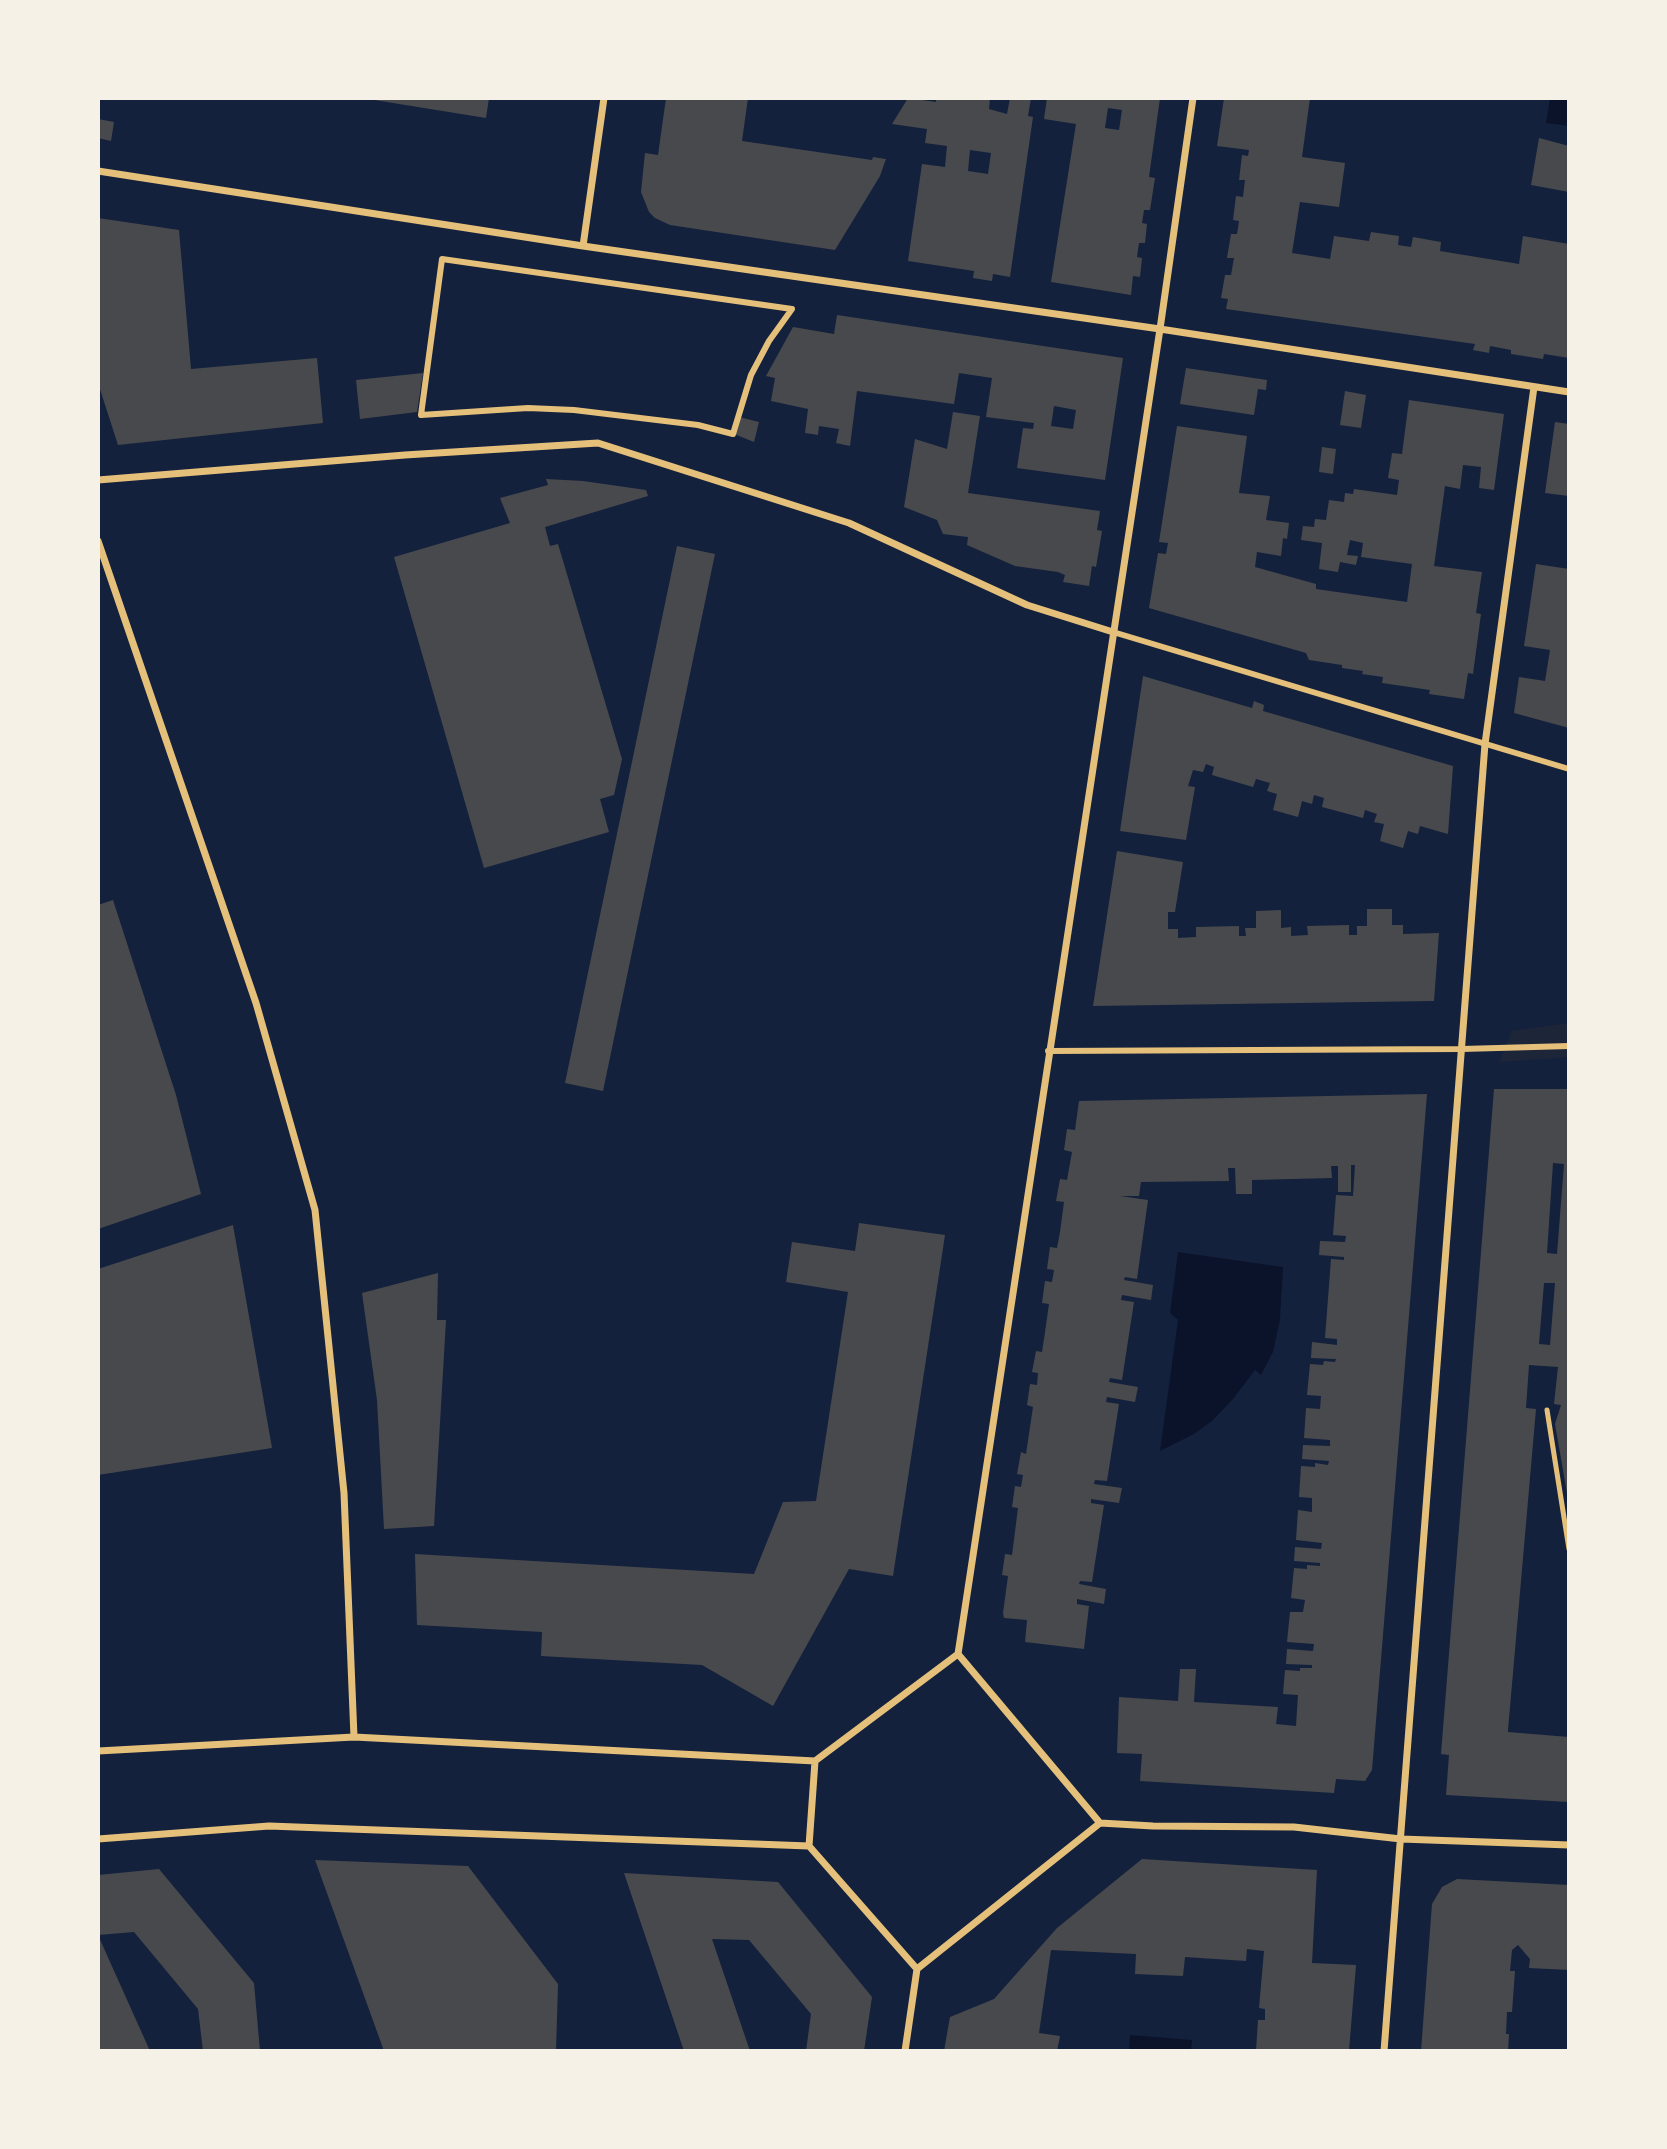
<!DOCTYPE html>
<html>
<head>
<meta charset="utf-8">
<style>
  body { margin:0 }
  #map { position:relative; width:1667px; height:2149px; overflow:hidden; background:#14213d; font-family:"Noto Sans",sans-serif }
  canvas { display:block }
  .frame { position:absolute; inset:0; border:100px solid #f6f1e7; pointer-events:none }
</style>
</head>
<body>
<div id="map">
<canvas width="1667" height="2149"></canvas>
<div class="frame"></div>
</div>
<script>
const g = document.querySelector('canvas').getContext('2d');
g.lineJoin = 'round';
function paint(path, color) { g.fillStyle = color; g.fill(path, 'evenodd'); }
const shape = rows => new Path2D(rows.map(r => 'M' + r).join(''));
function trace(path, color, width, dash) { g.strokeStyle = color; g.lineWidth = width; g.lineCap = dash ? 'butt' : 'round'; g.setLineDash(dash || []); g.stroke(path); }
paint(shape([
  [1569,1023,1569,1057,1499,1062,1512,1031]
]), '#1d2539');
paint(shape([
  [1550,98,1569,98,1569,126,1546,123],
  [1178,1252,1283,1267,1280,1320,1273,1352,1261,1375,1255,1370,1233,1399,1212,1421,1194,1434,1160,1451,1178,1320,1170,1313],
  [1130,2035,1192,2040,1191,2051,1129,2051]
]), '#0b132b');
paint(shape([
  [362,98,489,98,486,118],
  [666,98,748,98,742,141,872,160,873,157,886,159,880,176,835,250,670,225,655,218,649,212,641,192,645,153,658,155],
  [908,98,936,102,936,98,990,98,989,109,1007,114,1010,98,1031,98,1028,116,1033,117,1010,277,993,274,992,281,973,278,974,271,908,261,922,164,945,167,947,146,925,143,927,129,892,124],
  [970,150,991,153,988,174,968,171],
  [1047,98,1160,98,1149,177,1155,178,1150,210,1144,210,1142,223,1147,224,1145,243,1139,243,1137,257,1142,258,1140,277,1133,276,1131,295,1051,282,1076,124,1044,119],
  [1108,108,1122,110,1119,130,1105,128],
  [1224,98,1310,98,1302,157,1345,163,1339,207,1300,202,1292,253,1330,259,1334,236,1369,241,1371,232,1399,236,1398,245,1411,247,1413,237,1441,242,1440,251,1519,264,1523,236,1569,244,1569,358,1544,354,1543,359,1511,354,1511,350,1490,346,1489,353,1473,350,1475,344,1226,309,1228,299,1221,298,1225,275,1231,275,1234,258,1227,258,1231,234,1237,234,1239,221,1233,220,1236,196,1243,197,1245,180,1239,180,1242,155,1248,156,1249,150,1217,146],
  [98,119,114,122,111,141,98,138],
  [1539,138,1569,146,1569,192,1531,185],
  [98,218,179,230,191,369,317,358,323,423,118,445,98,383],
  [837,315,1123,358,1105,480,1017,468,1023,428,1033,429,1034,423,986,417,992,378,959,373,954,404,857,391,850,446,836,443,839,429,819,426,818,435,805,433,808,409,771,401,775,378,766,376,793,327,834,334],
  [1054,406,1076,410,1073,429,1051,426],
  [1186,368,1267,380,1266,390,1258,389,1254,415,1180,404],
  [423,373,417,412,360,419,356,380],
  [1345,391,1366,395,1361,428,1340,425],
  [1409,400,1504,414,1494,490,1479,488,1481,467,1463,465,1460,489,1445,486,1434,566,1482,572,1476,613,1481,614,1473,674,1468,673,1464,699,1429,694,1430,690,1382,683,1383,677,1362,674,1363,671,1342,668,1342,665,1309,660,1306,653,1149,608,1158,553,1166,554,1168,543,1159,542,1177,426,1247,436,1239,493,1270,496,1266,520,1289,523,1287,539,1283,538,1281,556,1257,552,1255,567,1316,584,1316,589,1407,602,1412,564,1361,557,1363,543,1350,540,1347,555,1358,556,1356,565,1340,562,1338,572,1319,569,1322,543,1301,540,1303,526,1314,527,1315,519,1326,520,1329,500,1344,502,1345,493,1353,494,1354,489,1397,495,1399,480,1388,478,1392,453,1402,454],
  [953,412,980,416,968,493,1100,511,1097,530,1102,531,1096,567,1092,566,1089,586,1063,582,1065,575,1058,572,1015,566,967,545,968,537,943,534,937,520,904,507,915,439,947,449],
  [739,417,759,422,754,442,734,434],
  [1555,422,1569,424,1569,496,1545,493],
  [1322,447,1336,449,1333,474,1319,472],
  [546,479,583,481,646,490,648,496,545,527,550,546,558,544,622,759,614,795,600,799,609,832,484,868,394,557,510,523,500,498,548,485],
  [677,546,715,554,603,1091,565,1083],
  [1536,564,1569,569,1569,728,1514,713,1519,677,1545,681,1550,650,1524,646],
  [1143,676,1252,708,1254,701,1264,705,1263,711,1453,766,1448,834,1420,826,1418,834,1408,831,1403,848,1380,841,1384,824,1374,822,1377,814,1365,810,1363,818,1322,807,1324,798,1314,795,1312,804,1302,801,1298,817,1273,810,1277,794,1267,791,1270,783,1256,779,1253,787,1212,775,1214,767,1206,764,1203,772,1193,770,1188,786,1195,787,1186,840,1120,831],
  [1117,851,1183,862,1175,912,1168,912,1168,929,1178,929,1178,938,1196,937,1196,927,1239,926,1239,936,1246,936,1245,928,1256,928,1256,911,1281,910,1281,928,1291,927,1291,936,1308,935,1307,926,1349,925,1349,935,1357,935,1357,926,1367,926,1367,909,1392,909,1392,925,1403,925,1403,934,1439,933,1434,1001,1093,1006],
  [113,900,176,1095,201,1194,98,1229,98,905],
  [1494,1089,1569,1089,1569,1339,1567,1367,1569,1367,1569,1505,1555,1424,1561,1405,1554,1404,1558,1367,1529,1365,1526,1408,1536,1409,1508,1730,1508,1732,1569,1737,1569,1802,1446,1795,1449,1755,1441,1754],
  [1553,1163,1564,1164,1557,1254,1547,1253],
  [1544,1283,1555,1283,1550,1345,1539,1344],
  [1427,1094,1372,1770,1365,1781,1336,1779,1334,1793,1140,1781,1142,1754,1117,1753,1119,1697,1178,1701,1180,1669,1196,1669,1194,1702,1278,1707,1276,1724,1296,1726,1298,1695,1283,1694,1285,1670,1300,1671,1300,1668,1312,1668,1312,1665,1286,1664,1287,1649,1313,1651,1314,1644,1287,1642,1290,1612,1303,1612,1305,1600,1291,1598,1294,1568,1307,1569,1307,1565,1320,1566,1320,1563,1294,1561,1295,1547,1321,1549,1322,1543,1296,1540,1298,1510,1312,1512,1312,1498,1299,1497,1301,1466,1315,1467,1315,1463,1328,1465,1329,1461,1302,1459,1303,1445,1330,1446,1330,1440,1304,1438,1306,1408,1320,1409,1321,1396,1307,1395,1310,1364,1323,1365,1324,1361,1335,1362,1336,1359,1311,1358,1312,1342,1337,1345,1337,1339,1325,1338,1331,1259,1344,1260,1344,1257,1319,1255,1320,1241,1345,1242,1346,1236,1333,1235,1336,1195,1353,1196,1355,1165,1351,1165,1351,1192,1338,1192,1338,1166,1331,1166,1332,1178,1252,1180,1252,1194,1236,1194,1235,1168,1228,1168,1229,1181,1141,1182,1139,1196,1120,1196,1148,1200,1137,1279,1125,1277,1124,1280,1153,1285,1151,1300,1122,1295,1121,1300,1134,1302,1122,1380,1110,1378,1109,1382,1138,1387,1135,1402,1107,1397,1106,1402,1119,1404,1107,1481,1095,1480,1094,1484,1122,1488,1119,1503,1091,1499,1091,1503,1104,1505,1092,1582,1080,1581,1079,1584,1106,1589,1104,1604,1077,1599,1077,1604,1089,1606,1084,1649,1025,1642,1027,1620,1004,1618,1003,1613,1008,1576,1002,1575,1005,1554,1012,1555,1018,1508,1012,1507,1015,1486,1021,1487,1023,1475,1017,1474,1021,1452,1026,1454,1033,1407,1027,1405,1030,1384,1037,1385,1038,1373,1032,1372,1036,1351,1042,1352,1044,1339,1049,1304,1042,1303,1045,1281,1052,1282,1054,1270,1047,1269,1050,1247,1057,1248,1060,1232,1064,1202,1056,1201,1060,1179,1067,1180,1072,1152,1064,1150,1067,1129,1075,1130,1079,1101],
  [859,1223,945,1235,893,1576,849,1569,773,1706,702,1665,541,1656,542,1632,417,1625,415,1554,754,1574,783,1502,816,1501,848,1292,786,1282,792,1242,855,1251],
  [233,1225,272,1448,98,1475,98,1269],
  [438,1273,437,1320,446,1320,434,1526,384,1529,377,1400,362,1293],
  [1142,1859,1317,1870,1312,1963,1356,1965,1349,2051,1256,2051,1258,2020,1265,2020,1265,2009,1259,2008,1264,1951,1247,1949,1246,1961,1185,1957,1183,1976,1135,1974,1136,1954,1051,1950,1039,2033,1060,2036,1057,2051,944,2051,950,2017,994,1999,1057,1928],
  [315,1860,468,1866,558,1984,556,2051,384,2051],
  [159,1869,254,1983,260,2051,203,2051,198,2009,134,1932,98,1935,98,1875],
  [624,1873,778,1882,872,1997,864,2051,806,2051,811,2014,749,1940,712,1939,750,2051,684,2051],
  [1457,1879,1569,1885,1569,1970,1529,1968,1530,1959,1518,1945,1512,1950,1510,1971,1515,1971,1512,2012,1507,2012,1506,2034,1509,2034,1508,2051,1421,2051,1432,1904,1442,1887],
  [98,1935,102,1944,150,2051,98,2051]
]), '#48494c');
trace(shape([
  [1547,1410,1569,1549]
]), '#e5c07b', 5);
trace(shape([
  [442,259,792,309,769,341,751,375,733,434,698,425,574,410,528,408,421,415,442,259],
  [1113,632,1569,769],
  [1048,1051,1462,1049,1569,1046]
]), '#e5c07b', 6);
trace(shape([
  [98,171,583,246,1160,329,1569,392],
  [583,246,604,98],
  [98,480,405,455,598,443,849,523,1027,605,1113,632],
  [98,541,256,1003,315,1210,344,1493,354,1737],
  [958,1654,1160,329,1193,98],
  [98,1751,354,1737,815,1761],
  [1100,1823,1153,1826,1294,1827,1401,1839,1569,1845],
  [98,1839,269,1826,809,1846],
  [917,1969,809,1846,815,1761,958,1654,1100,1823],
  [917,1969,1100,1823],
  [905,2051,917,1969],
  [1384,2051,1485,744,1534,387]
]), '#e5c07b', 7);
</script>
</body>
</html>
